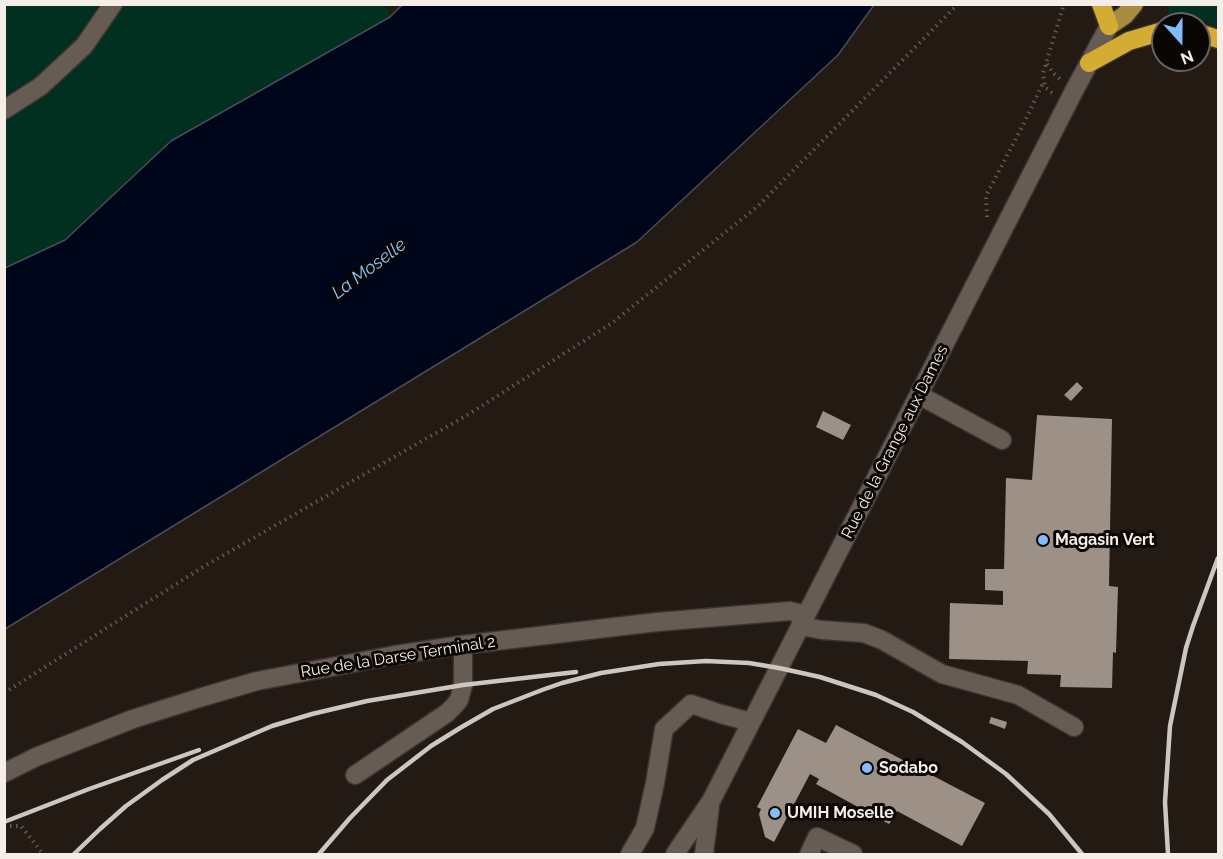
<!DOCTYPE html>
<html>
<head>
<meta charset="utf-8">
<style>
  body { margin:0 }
  #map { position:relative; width:1223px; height:859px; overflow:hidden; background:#231a13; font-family:Raleway,sans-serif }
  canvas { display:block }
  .frame { position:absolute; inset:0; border:6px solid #f4ede8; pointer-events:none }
  .north { position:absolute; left:1151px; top:12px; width:60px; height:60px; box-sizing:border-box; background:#0a0604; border:2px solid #68625f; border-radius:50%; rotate:159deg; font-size:16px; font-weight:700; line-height:24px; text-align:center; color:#f4ede8 }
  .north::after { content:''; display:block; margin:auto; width:21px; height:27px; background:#83bcfb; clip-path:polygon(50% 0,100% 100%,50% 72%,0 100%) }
</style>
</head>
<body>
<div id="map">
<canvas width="1223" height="859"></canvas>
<div class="frame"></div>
<div class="north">N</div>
</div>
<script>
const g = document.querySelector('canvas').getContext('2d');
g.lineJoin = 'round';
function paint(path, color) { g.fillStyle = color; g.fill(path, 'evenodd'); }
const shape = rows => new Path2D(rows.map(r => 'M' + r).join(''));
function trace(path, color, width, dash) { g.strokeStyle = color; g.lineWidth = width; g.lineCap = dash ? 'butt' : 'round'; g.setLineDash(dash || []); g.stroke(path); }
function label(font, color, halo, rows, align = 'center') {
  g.font = font + ' Raleway,sans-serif'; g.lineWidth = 6; g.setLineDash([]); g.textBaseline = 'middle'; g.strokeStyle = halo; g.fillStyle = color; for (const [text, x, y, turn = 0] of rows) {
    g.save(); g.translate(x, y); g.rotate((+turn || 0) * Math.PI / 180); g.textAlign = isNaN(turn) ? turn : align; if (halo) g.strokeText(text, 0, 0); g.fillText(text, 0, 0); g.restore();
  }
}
paint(shape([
  [385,4,391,17,171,141,65,240,5,268,4,5],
  [1169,5,1218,5,1218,28,1207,21,1167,17]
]), '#012f20');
const water = shape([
  [402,5,874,5,838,55,637,242,5,629,5,268,65,240,171,141,390,17,402,5]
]);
paint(water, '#000619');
trace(water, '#494b57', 1.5);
paint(shape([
  [1077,382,1083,388,1071,401,1064,395],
  [823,411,851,425,843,440,816,427],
  [1037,415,1112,419,1109,586,1118,587,1116,653,1113,652,1112,688,1060,687,1061,675,1027,674,1028,661,949,659,950,603,1003,605,1003,591,985,590,985,569,1004,569,1006,478,1032,480],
  [991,717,1007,722,1005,729,989,723],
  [836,725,985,803,962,846,897,811,889,824,816,784,819,779,810,774,774,842,765,837,759,814,761,809,757,807,798,729,826,743]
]), '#9c9087');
const minor = shape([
  [4,110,41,86,84,46,113,4],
  [919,395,1002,440],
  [800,626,822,630,864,633,882,640,942,674,1018,695,1074,727],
  [4,773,36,757,133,719,199,698,257,681,395,655,462,645,657,622,790,611,806,615],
  [355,775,447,713,454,706,459,700,463,685,463,657,462,645],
  [630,854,645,828,655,783,664,729,691,704,721,714,751,722],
  [675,854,711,801,1075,89,1109,26],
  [704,854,710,806],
  [809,854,817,837,853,854]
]);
const major = shape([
  [1109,26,1125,15,1134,4]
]);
const highway = shape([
  [1101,4,1109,26],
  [1199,33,1218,39],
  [1089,63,1129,41,1163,31]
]);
trace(minor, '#3a3330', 21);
trace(major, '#3a3330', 21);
trace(highway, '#3a3330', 21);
trace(shape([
  [1047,64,1053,73,1060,79],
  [1052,93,1045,87,1043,73,1064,4],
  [987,217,986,196,1023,125,1044,81],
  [4,693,203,567,469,414,612,323,758,206,958,4],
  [4,826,21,826,43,854]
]), '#625953', 4, [1.5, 4.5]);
trace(minor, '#675c53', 18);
trace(major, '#a88c40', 18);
trace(highway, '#d4ac34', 18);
trace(shape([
  [4,822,89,789,199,750],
  [74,854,100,829,126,806,162,780,193,760,272,726,312,714,367,701,463,685,576,672],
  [319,854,350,818,387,780,431,746,460,728,493,709,542,690,562,683,601,673,659,664,706,661,749,663,779,668,820,677,876,695,913,712,962,742,1006,774,1049,814,1082,854],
  [1168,854,1165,802,1170,726,1186,648,1193,626,1218,558]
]), '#cdc5c0', 4.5);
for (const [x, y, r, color] of [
  [1043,540,6,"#83bcfb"],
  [867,768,6,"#83bcfb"],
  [775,813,6,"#83bcfb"]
]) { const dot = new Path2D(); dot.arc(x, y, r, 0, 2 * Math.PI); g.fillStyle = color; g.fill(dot); trace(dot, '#0a0604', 2); }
label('16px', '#f4ede8', '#0a0604', [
  ["Rue de la Grange aux Dames",895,442,-63],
  ["Rue de la Darse Terminal 2",398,657,-9]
]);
label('bold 16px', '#f4ede8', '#0a0604', [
  ["Magasin Vert",1055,540],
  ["Sodabo",879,768],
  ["UMIH Moselle",787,813]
], 'left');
label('italic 18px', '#8cc9fe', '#0a0604', [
  ["La Moselle",369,269,-37]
]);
</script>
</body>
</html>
